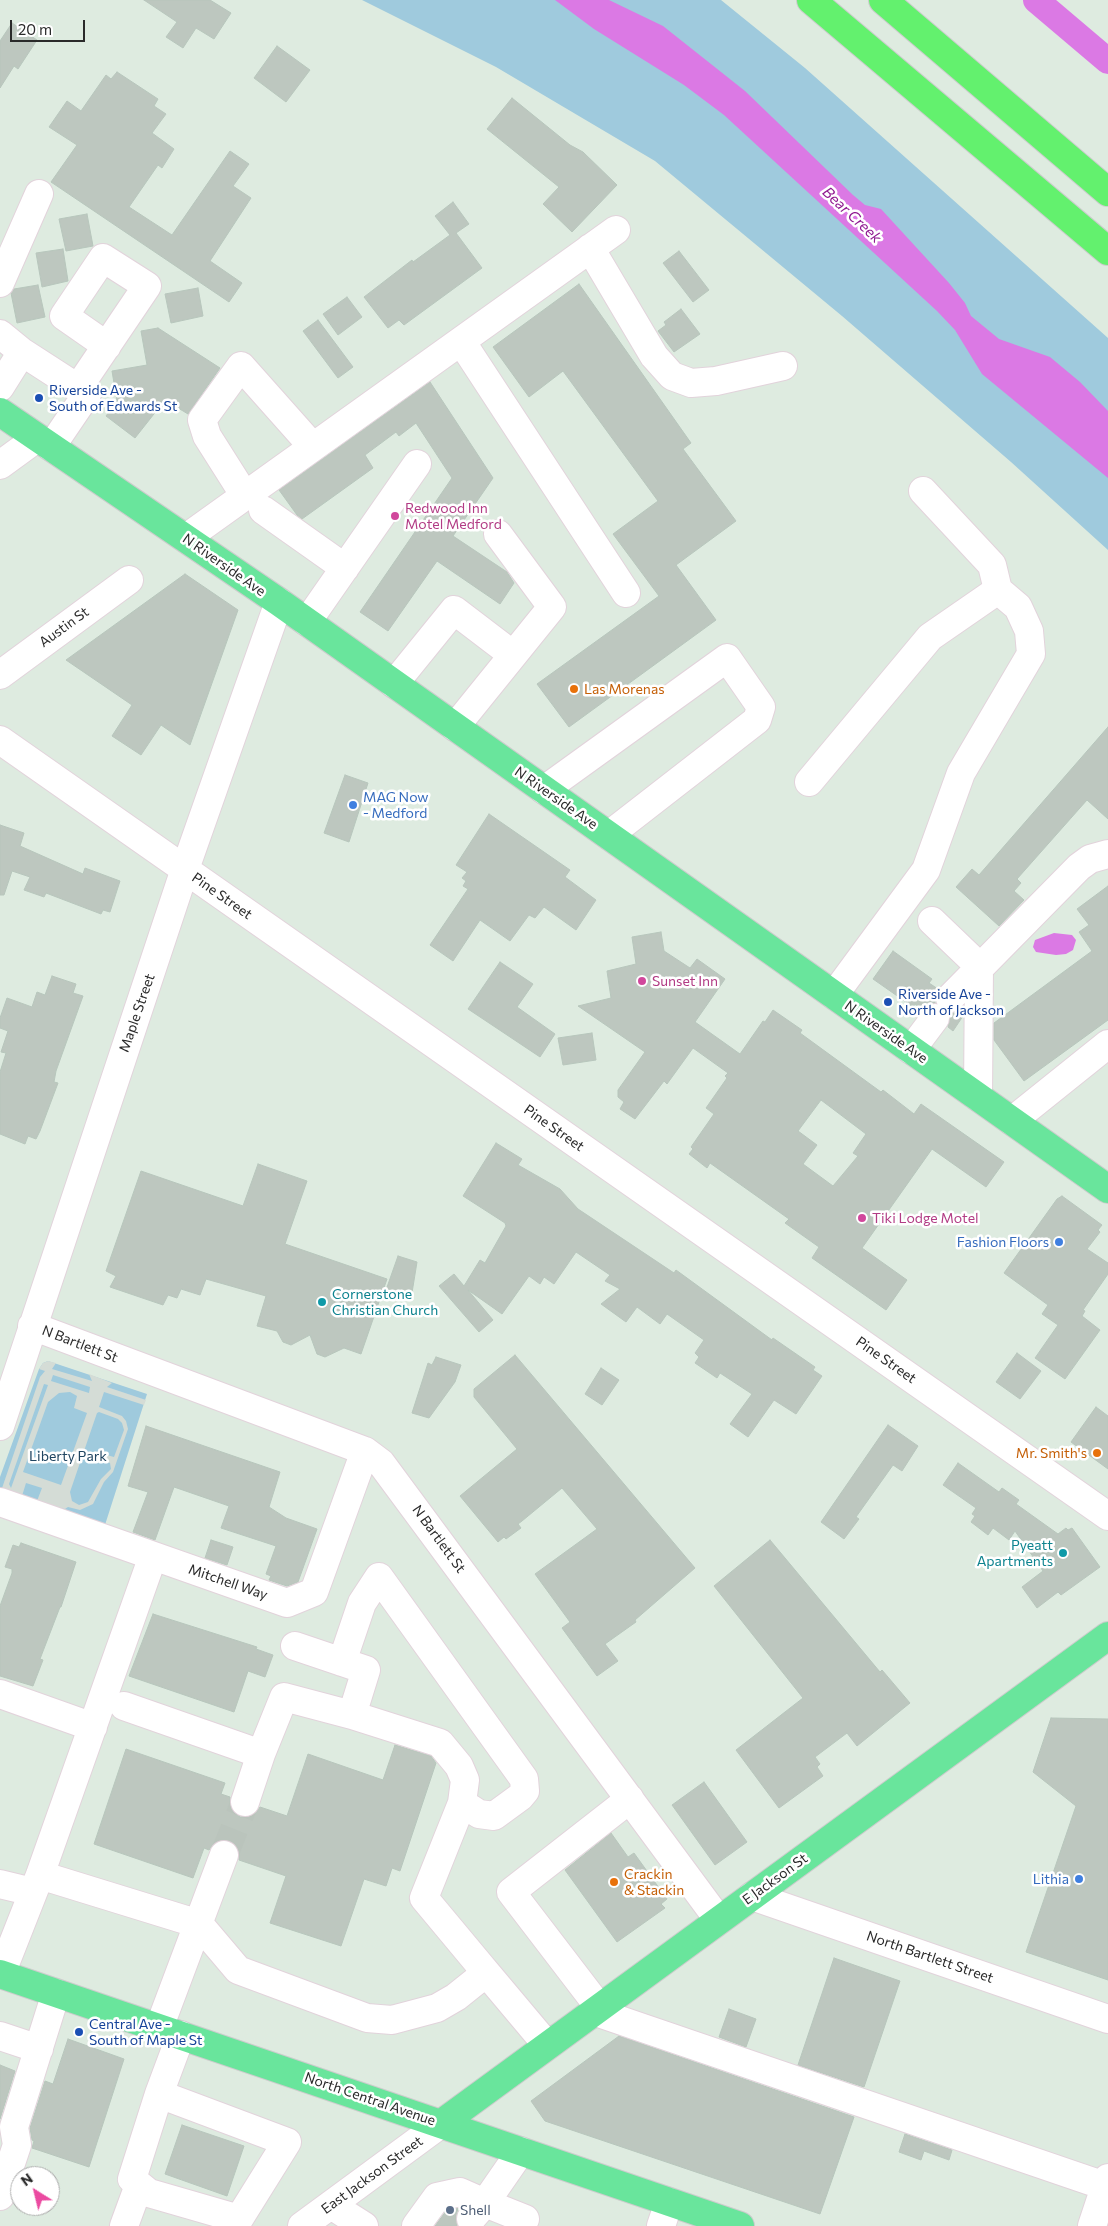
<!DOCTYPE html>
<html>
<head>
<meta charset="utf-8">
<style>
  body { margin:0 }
  #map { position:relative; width:1108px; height:2226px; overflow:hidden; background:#deebe0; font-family:Commissioner,sans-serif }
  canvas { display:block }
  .north { position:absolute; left:10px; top:2166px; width:50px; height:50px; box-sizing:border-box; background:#fff; border:1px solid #aaa; border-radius:50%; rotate:324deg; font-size:14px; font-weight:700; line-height:20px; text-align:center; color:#2a2a2a }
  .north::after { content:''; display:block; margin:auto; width:18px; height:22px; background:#eb4ba1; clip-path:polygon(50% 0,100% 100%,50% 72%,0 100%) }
  .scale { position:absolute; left:10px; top:20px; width:75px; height:22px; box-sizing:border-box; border:2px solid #2a2a2a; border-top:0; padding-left:6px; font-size:15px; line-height:18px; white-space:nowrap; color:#2a2a2a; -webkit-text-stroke:4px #fff; paint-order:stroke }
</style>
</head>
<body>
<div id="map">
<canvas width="1108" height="2226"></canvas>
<div class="north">N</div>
<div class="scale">20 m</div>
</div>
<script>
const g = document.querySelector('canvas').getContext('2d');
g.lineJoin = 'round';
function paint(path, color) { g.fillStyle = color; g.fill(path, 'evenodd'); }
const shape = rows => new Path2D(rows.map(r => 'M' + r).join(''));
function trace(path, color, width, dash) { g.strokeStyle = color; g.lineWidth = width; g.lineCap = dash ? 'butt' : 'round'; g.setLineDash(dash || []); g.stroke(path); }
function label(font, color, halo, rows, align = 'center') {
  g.font = font + ' Commissioner,sans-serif'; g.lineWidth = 5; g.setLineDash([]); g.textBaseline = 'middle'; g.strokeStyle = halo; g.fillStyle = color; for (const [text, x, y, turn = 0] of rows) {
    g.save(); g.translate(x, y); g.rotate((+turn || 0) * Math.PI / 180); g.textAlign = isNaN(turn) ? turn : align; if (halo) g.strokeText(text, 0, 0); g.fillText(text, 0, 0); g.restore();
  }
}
paint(shape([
  [362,0,721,0,805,68,1108,338,1108,550,1011,462,842,316,655,161,496,67],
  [48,1361,147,1394,104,1528,0,1494,0,1477,39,1369,43,1363]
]), '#9fcadd');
paint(shape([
  [48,1361,56,1363,52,1369,92,1381,89,1374,112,1383,107,1387,146,1400,144,1405,104,1392,99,1407,122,1416,126,1421,128,1429,113,1472,104,1482,93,1504,80,1510,68,1507,65,1509,37,1501,42,1488,26,1483,22,1496,0,1494,40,1377,45,1371,39,1369,43,1363],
  [53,1375,90,1387,89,1393,51,1381],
  [44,1384,48,1385,11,1488,9,1484],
  [70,1392,77,1396,74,1408,87,1413,61,1485,23,1472,48,1402,59,1393],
  [99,1412,118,1419,122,1423,124,1430,114,1457,103,1454,101,1460,110,1463,111,1469,101,1479,88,1502,79,1505,72,1501,70,1492,97,1413]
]), '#d4dcd6');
paint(shape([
  [555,0,609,0,663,26,745,91,853,195,865,205,881,209,949,283,965,303,971,316,999,339,1050,357,1080,382,1108,411,1108,478,982,374,955,330,937,311,724,115,684,85,594,29],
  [1054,933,1072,935,1076,940,1073,950,1066,954,1056,955,1036,952,1033,947,1035,940]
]), '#db79e4');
trace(shape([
  [1036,0,1108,61]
]), '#db79e4', 26);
const building = shape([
  [144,0,210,0,231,13,214,39,196,28,183,48,166,37,177,22,144,0],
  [12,23,37,40,18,69,14,66,0,88,0,41,12,23],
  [277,46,310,70,286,102,254,78,277,46],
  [117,72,158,99,154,106,166,114,152,133,174,149,162,168,158,165,129,207,172,235,230,151,249,164,233,186,251,198,210,261,242,283,229,302,51,182,77,145,49,127,67,101,81,111,106,75,111,79,117,72],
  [512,98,570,145,583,152,617,185,572,232,543,204,559,187,487,129,512,98],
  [453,202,469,224,456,233,482,268,404,325,399,320,388,328,364,297,412,260,413,262,450,235,435,216,453,202],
  [87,214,93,246,66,251,59,219,87,214],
  [63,249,68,281,42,287,36,253,63,249],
  [679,251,709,290,693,302,663,263,679,251],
  [579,284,691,443,683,449,736,521,676,565,716,620,569,727,537,684,659,596,613,534,658,501,563,371,529,397,493,347,579,284],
  [38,285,45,317,17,323,11,293,14,289,38,285],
  [198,288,203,316,171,323,165,294,198,288],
  [347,297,362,317,338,335,323,314,347,297],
  [681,309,700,334,674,352,658,331,666,325,664,322,681,309],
  [318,320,353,367,338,378,303,331,318,320],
  [158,328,220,368,188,414,165,400,135,438,106,416,117,401,112,371,147,365,141,331,158,328],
  [430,382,493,478,453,536,507,572,514,583,500,604,437,561,388,631,360,612,452,478,416,423,399,436,396,432,365,455,373,468,302,519,297,515,279,490,430,382],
  [185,574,238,610,190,745,161,725,141,755,112,736,132,705,66,660,185,574],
  [1108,727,1108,819,1087,800,1017,879,1021,883,1014,891,1024,900,999,926,956,887,972,869,979,875,1108,727],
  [345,775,368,783,349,842,324,833,345,775],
  [489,814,570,870,565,877,596,900,576,930,544,907,535,918,529,915,510,941,480,920,453,961,430,945,468,889,463,886,466,881,462,878,467,872,456,865,489,814],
  [0,825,24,833,20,846,83,874,85,868,120,881,110,912,103,910,101,914,46,893,44,897,24,890,30,877,12,871,4,895,0,895,0,825],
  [1108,886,1108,1020,1024,1081,994,1040,994,1023,1092,951,1079,932,1089,925,1077,909,1108,886],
  [661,932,664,951,690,968,697,959,725,979,695,1022,740,1054,763,1021,765,1022,773,1010,802,1030,800,1033,881,1092,883,1090,914,1114,921,1104,1004,1162,986,1187,932,1149,862,1248,907,1280,886,1310,812,1258,819,1247,785,1223,789,1219,710,1163,707,1168,689,1154,693,1149,691,1147,714,1114,706,1108,727,1078,725,1076,728,1073,693,1048,667,1084,664,1081,635,1119,620,1109,624,1102,618,1097,618,1090,645,1052,578,1006,611,998,607,971,636,964,632,937,661,932],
  [821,1100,866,1134,853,1153,858,1156,833,1186,803,1164,817,1145,798,1131,821,1100],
  [893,951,932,979,929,983,938,989,935,995,935,1003,928,1004,922,1009,915,1004,913,1007,873,979,893,951],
  [500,962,533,984,517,1007,555,1034,540,1057,468,1009,500,962],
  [52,976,76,984,73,993,83,996,56,1071,54,1082,58,1083,40,1131,36,1139,28,1136,25,1144,0,1134,0,1072,6,1053,1,1052,8,1031,0,1028,0,1018,7,998,32,1007,37,992,45,995,52,976],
  [963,1007,963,1016,953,1031,948,1027,950,1013,955,1013,963,1007],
  [592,1033,596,1060,563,1065,558,1038,592,1033],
  [496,1143,522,1159,518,1165,560,1189,578,1209,674,1273,676,1270,772,1340,773,1338,815,1367,813,1370,822,1376,796,1414,774,1400,748,1437,730,1424,752,1394,720,1373,717,1378,695,1363,699,1357,695,1353,704,1340,667,1314,660,1324,637,1307,626,1322,601,1304,620,1289,605,1281,610,1275,576,1252,554,1284,544,1277,540,1284,529,1276,502,1314,468,1290,493,1320,479,1332,439,1286,454,1274,464,1286,480,1260,485,1263,506,1226,505,1223,463,1196,496,1143],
  [258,1164,307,1181,285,1244,387,1279,361,1354,344,1348,325,1357,317,1354,310,1335,291,1345,283,1342,277,1331,257,1326,266,1296,206,1279,200,1295,181,1289,177,1298,168,1295,163,1305,110,1287,116,1276,106,1271,141,1171,243,1206,258,1164],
  [1062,1196,1102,1225,1098,1230,1100,1232,1087,1249,1108,1263,1108,1274,1083,1310,1085,1311,1082,1316,1100,1330,1065,1379,1035,1358,1058,1325,1042,1314,1048,1305,1004,1273,1057,1199,1062,1196],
  [398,1256,417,1262,411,1299,386,1290,398,1256],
  [1017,1353,1041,1371,1020,1399,996,1382,1017,1353],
  [515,1355,695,1568,635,1620,636,1622,605,1644,618,1661,597,1676,562,1628,570,1622,535,1574,597,1529,562,1488,522,1521,518,1524,521,1528,506,1539,504,1537,498,1542,460,1496,517,1449,474,1397,474,1389,515,1355],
  [436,1357,461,1365,455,1382,429,1418,412,1413,428,1363,432,1365,436,1357],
  [601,1368,619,1380,602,1405,585,1394,601,1368],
  [1096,1407,1108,1416,1108,1469,1071,1442,1096,1407],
  [888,1425,918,1446,902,1471,893,1465,856,1517,859,1519,844,1539,821,1522,888,1425],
  [146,1426,280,1472,269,1507,286,1518,317,1529,298,1582,287,1586,269,1580,271,1576,266,1574,276,1546,221,1528,229,1506,174,1487,155,1540,133,1532,148,1492,128,1486,146,1426],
  [958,1463,999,1492,1002,1488,1019,1500,1016,1504,1058,1534,1066,1528,1068,1530,1072,1528,1100,1567,1061,1595,1058,1592,1037,1608,1022,1587,1043,1571,1015,1531,1009,1540,993,1528,988,1535,971,1522,975,1516,972,1514,976,1508,943,1485,958,1463],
  [211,1540,233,1547,227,1565,205,1558,211,1540],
  [770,1540,880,1672,882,1670,910,1703,857,1746,847,1733,815,1757,820,1764,817,1767,823,1776,779,1808,736,1750,803,1698,714,1586,770,1540],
  [21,1543,76,1562,61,1607,60,1607,40,1659,43,1660,33,1686,0,1676,0,1606,12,1573,12,1569,5,1567,13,1545,19,1547,21,1543],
  [153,1614,257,1647,256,1649,273,1655,265,1677,248,1671,234,1712,129,1676,153,1614],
  [1051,1718,1108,1719,1108,1980,1026,1952,1076,1806,1033,1772,1051,1718],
  [395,1745,431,1756,436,1763,400,1871,392,1868,386,1886,364,1879,341,1946,270,1923,286,1876,239,1860,239,1852,236,1846,230,1841,221,1840,214,1843,209,1850,204,1848,193,1878,94,1844,126,1749,225,1783,221,1794,230,1797,230,1805,233,1812,240,1817,248,1817,255,1814,260,1807,287,1816,308,1754,383,1780,395,1745],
  [704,1782,747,1842,715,1865,672,1805,704,1782],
  [611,1833,628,1857,634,1853,667,1899,661,1904,665,1908,617,1942,565,1870,611,1833],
  [834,1958,900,1981,864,2087,798,2065,834,1958],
  [729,2009,756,2019,746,2047,719,2037,729,2009],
  [619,2036,854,2117,820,2214,545,2121,531,2101,619,2036],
  [68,2039,124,2059,89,2167,32,2148,34,2141,32,2140,30,2128,45,2081,53,2084,68,2039],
  [0,2065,15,2071,0,2119,0,2065],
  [182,2125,244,2146,227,2196,165,2174,182,2125],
  [905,2134,952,2150,949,2160,924,2151,921,2160,899,2152,905,2134],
  [458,2208,456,2216,457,2226,435,2226,446,2211,458,2208]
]);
paint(building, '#bdc7bf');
trace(building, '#b7c6bc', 1);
trace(shape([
  [224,1855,245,1802]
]), '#bac4bc', 28, [28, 14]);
const minor = shape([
  [590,248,654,356,672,376,691,383,716,381,783,366],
  [0,283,39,194],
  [0,334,22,352],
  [461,341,626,593],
  [0,387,22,352,87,394,51,447],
  [78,388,147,286,103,258,64,316,107,346],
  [0,465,37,438],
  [923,491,992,565,998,590],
  [245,496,207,436,202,420,241,366,313,447],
  [263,510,345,568],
  [186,538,616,230],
  [307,622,417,464],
  [0,675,129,580],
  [394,684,454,610,513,655],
  [455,727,552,607,498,534],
  [0,740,1108,1516],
  [809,782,930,637,998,590,1018,607,1029,631,1031,654,961,773,926,870,834,995],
  [544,790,727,658,761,707,757,720,609,835],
  [932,921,979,966,978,1097],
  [950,998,1079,867,1090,859,1108,854],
  [911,1050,935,1018],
  [1012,1121,1108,1044],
  [32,1326,365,1451,381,1463,718,1919],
  [0,1426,185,869,279,602],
  [0,1502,287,1603,314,1592,365,1451],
  [342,1662,362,1603,379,1577,524,1779,525,1791,520,1797,494,1816,479,1814,462,1803],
  [0,1694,93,1727],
  [124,1706,261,1754,284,1697,352,1715,366,1670,295,1646],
  [352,1715,440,1743,459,1766,465,1780,462,1803,424,1898,484,1970],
  [245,1802,261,1754],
  [40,1875,199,1924,238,1970,367,2018,392,2020,437,2008,456,1997,476,1981,484,1970,547,2045],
  [0,1884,33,1892],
  [752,1896,1108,2019],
  [1,1974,40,1875,153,1556],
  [599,2007,511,1892,630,1799],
  [593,2011,1108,2187],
  [159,2028,224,1855],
  [0,2036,39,2049],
  [159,2094,132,2179,149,2193,239,2219,287,2142,159,2094,181,2035],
  [0,2196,17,2145,14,2127,56,1993],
  [331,2205,364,2226],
  [471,2219,485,2203,525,2219,522,2226],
  [124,2226,139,2185],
  [302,2226,442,2123],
  [416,2226,437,2197,460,2192,485,2203,521,2151],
  [661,2226,669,2202],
  [1092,2226,1108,2178]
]);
const major = shape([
  [0,412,279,602,1108,1189],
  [0,1974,740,2226],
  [442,2123,1108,1636]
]);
const highway = shape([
  [811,0,1108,251],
  [883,0,1108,192]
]);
trace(minor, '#e2d3db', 30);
trace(major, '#ccc', 30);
trace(highway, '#ccc', 30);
trace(minor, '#fff', 28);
trace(major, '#69e59c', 28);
trace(highway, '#63f16e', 28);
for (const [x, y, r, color] of [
  [39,398,5,"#1a4fb4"],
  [395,516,5,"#d1479c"],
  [574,689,5,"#e8710a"],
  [353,805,5,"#3f7fe0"],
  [642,981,5,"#d1479c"],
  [888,1002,5,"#1a4fb4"],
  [862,1218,5,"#d1479c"],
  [1059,1242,5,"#3f7fe0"],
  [322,1302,5,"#0f9aa8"],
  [1097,1453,5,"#e8710a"],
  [1063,1553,5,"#0f9aa8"],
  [1079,1879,5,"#3f7fe0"],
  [614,1882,5,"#e8710a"],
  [79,2032,5,"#1a4fb4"],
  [450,2210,5,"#5c6f8a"]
]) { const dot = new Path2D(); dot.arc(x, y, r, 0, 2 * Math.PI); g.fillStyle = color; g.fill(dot); trace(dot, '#fff', 2); }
label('14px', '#164399', '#fff', [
  ["Riverside Ave -",49,390],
  ["South of Edwards St",49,406],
  ["Riverside Ave -",898,994],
  ["North of Jackson",898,1010],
  ["Central Ave -",89,2024],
  ["South of Maple St",89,2040]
], 'left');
label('14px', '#b23c85', '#fff', [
  ["Redwood Inn",405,508],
  ["Motel Medford",405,524],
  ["Sunset Inn",652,981],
  ["Tiki Lodge Motel",872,1218]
], 'left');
label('14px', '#2a2a2a', '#fff', [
  ["N Riverside Ave",224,565,35],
  ["Austin St",64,627,-36],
  ["N Riverside Ave",556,798,35],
  ["Pine Street",222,896,35],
  ["Maple Street",137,1013,-71],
  ["N Riverside Ave",886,1032,35],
  ["Pine Street",554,1128,35],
  ["N Bartlett St",80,1344,21],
  ["Pine Street",886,1360,35],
  ["N Bartlett St",439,1539,54],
  ["Mitchell Way",228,1582,19],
  ["E Jackson St",775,1879,-36],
  ["North Bartlett Street",930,1957,19],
  ["North Central Avenue",370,2099,19],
  ["East Jackson Street",372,2175,-36]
]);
label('14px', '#c56008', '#fff', [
  ["Las Morenas",584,689],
  ["Mr. Smith's",1087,1453,"right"],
  ["Crackin",624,1874],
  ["& Stackin",624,1890]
], 'left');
label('14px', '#366cbe', '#fff', [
  ["MAG Now",363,797,"left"],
  ["- Medford",363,813,"left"],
  ["Fashion Floors",1049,1242],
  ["Lithia",1069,1879]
], 'right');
label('14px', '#0d838f', '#fff', [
  ["Cornerstone",332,1294],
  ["Christian Church",332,1310],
  ["Pyeatt",1053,1545,"right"],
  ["Apartments",1053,1561,"right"]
], 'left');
label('14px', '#204561', '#fff', [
  ["Liberty Park",68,1456]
]);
label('14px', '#4e5e75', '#fff', [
  ["Shell",460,2210]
], 'left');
label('italic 15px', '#8f1990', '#fff', [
  ["Bear Creek",852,215,43]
]);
</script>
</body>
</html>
